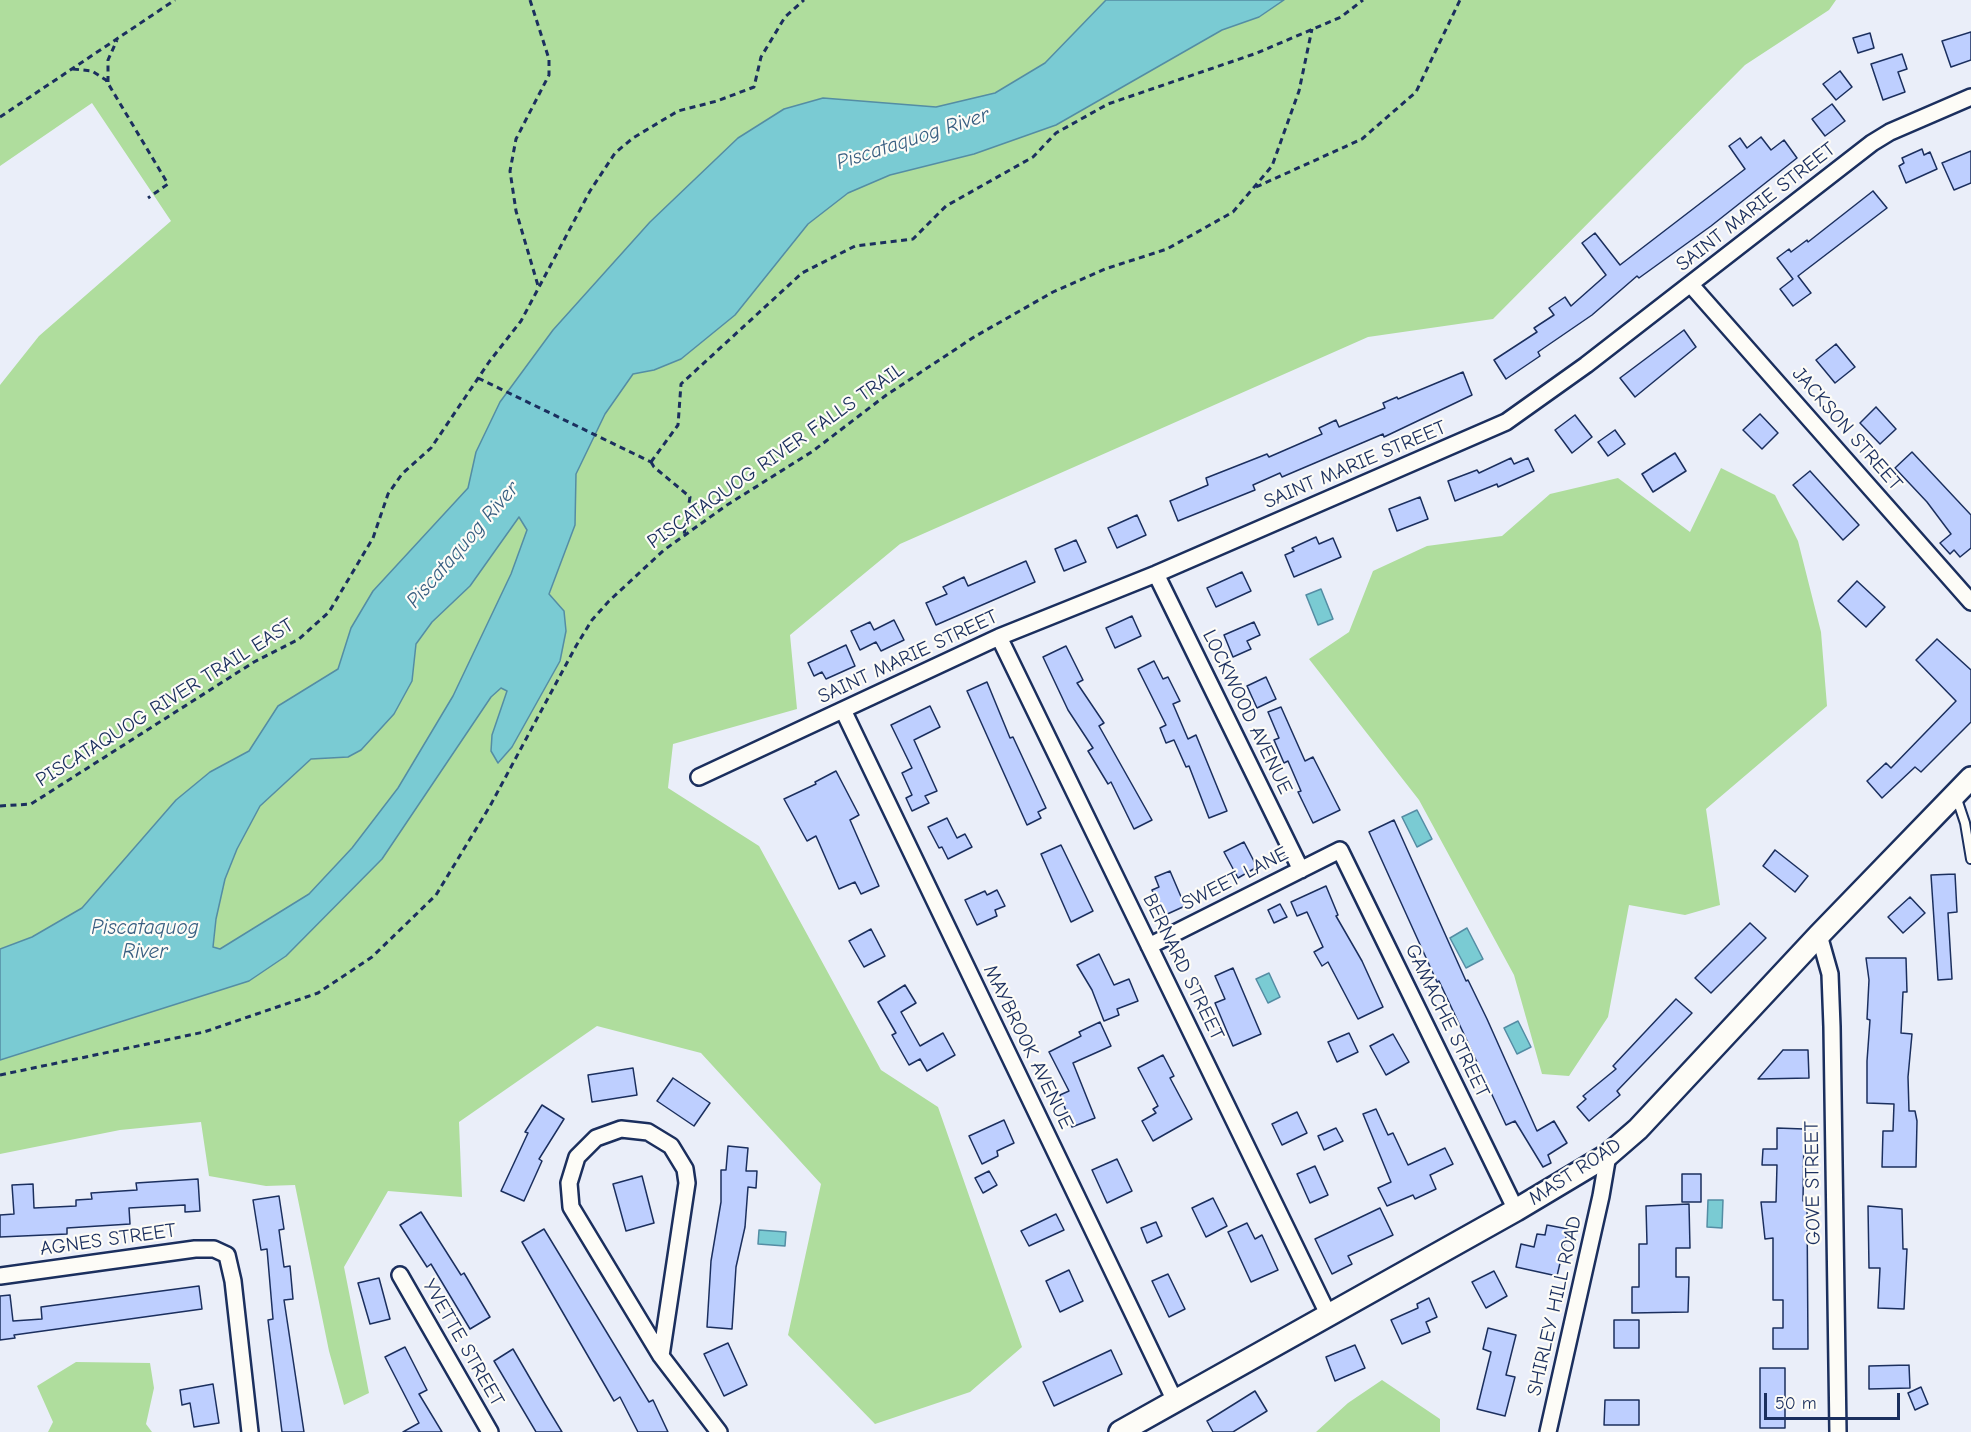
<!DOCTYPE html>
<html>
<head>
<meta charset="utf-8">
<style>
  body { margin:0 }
  #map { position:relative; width:1971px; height:1432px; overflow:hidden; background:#eaeef9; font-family:"Comic Neue",sans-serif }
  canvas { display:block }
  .scale { position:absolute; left:1764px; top:1393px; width:136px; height:27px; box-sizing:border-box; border:3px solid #1b2f5e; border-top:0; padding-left:8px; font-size:18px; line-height:21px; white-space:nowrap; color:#1b2f5e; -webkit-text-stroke:4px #fdfcf7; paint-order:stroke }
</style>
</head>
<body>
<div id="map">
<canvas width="1971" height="1432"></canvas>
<div class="scale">50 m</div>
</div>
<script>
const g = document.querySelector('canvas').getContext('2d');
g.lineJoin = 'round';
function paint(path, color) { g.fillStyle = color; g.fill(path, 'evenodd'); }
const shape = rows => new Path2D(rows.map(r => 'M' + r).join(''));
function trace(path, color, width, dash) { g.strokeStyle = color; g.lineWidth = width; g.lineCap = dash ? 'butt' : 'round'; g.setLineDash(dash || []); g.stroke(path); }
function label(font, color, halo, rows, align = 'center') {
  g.font = font + ' "Comic Neue",sans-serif'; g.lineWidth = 4.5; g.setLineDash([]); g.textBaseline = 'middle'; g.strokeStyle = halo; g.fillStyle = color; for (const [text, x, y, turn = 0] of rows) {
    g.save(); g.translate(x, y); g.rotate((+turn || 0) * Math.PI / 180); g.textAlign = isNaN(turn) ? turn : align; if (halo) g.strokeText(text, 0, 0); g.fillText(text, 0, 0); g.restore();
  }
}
paint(shape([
  [0,0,1106,0,1045,63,995,93,936,107,885,105,476,452,468,488,373,591,351,628,338,669,278,706,249,751,210,772,176,800,82,908,32,937,0,949,0,385,39,336,171,221,92,103,0,166],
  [1284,0,1836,0,1829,10,1745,65,1493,319,1368,337,900,544,790,635,797,709,673,744,668,788,759,846,881,1070,938,1107,1022,1347,970,1392,875,1424,788,1335,821,1184,701,1053,597,1026,459,1122,462,1197,388,1191,344,1267,369,1393,344,1405,329,1351,295,1185,266,1186,209,1176,201,1122,120,1130,0,1154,0,1060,155,1010,286,956,382,859,491,697,501,688,507,691,492,735,499,763,512,747,560,661,549,595,575,525,575,474,605,414,633,374,654,370,681,359,735,315,808,224,848,193,890,174,974,154,1222,30,1259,17],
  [1721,468,1775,495,1798,541,1821,632,1827,706,1706,809,1720,905,1685,915,1629,905,1608,1017,1569,1076,1542,1074,1514,975,1419,800,1309,659,1349,632,1373,571,1427,546,1502,536,1550,494,1618,478,1690,532],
  [519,516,527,530,511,574,453,696,398,788,352,848,309,894,220,949,213,947,216,919,225,879,237,849,260,806,311,759,348,757,412,681,416,644,432,622,470,586],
  [76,1362,150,1363,154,1388,146,1424,152,1432,48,1432,53,1422,37,1386],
  [1382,1380,1440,1419,1440,1432,1316,1432,1348,1403]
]), '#afdd9d');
const water = shape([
  [1106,0,1284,0,1259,17,1222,30,1056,125,974,154,890,175,848,193,808,224,735,315,681,359,654,370,633,374,605,414,576,474,575,525,549,594,564,611,566,631,560,661,512,747,498,763,491,751,492,735,507,691,501,688,491,697,382,859,286,956,249,981,0,1060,0,949,32,937,82,908,176,800,210,772,249,751,278,706,338,669,351,628,373,591,468,488,476,452,500,402,553,330,650,222,738,138,784,109,823,98,936,107,995,93,1045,63,1106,0],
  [519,517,527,530,511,574,453,696,398,788,352,848,309,894,220,949,213,947,216,919,225,879,237,849,260,806,311,759,348,757,361,750,394,714,412,681,416,644,432,622,470,586,519,517],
  [1321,589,1333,619,1318,625,1306,595,1321,589],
  [1417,810,1432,839,1417,847,1402,817,1417,810],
  [1467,928,1483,959,1466,968,1450,938,1467,928],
  [1269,973,1280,997,1268,1003,1256,979,1269,973],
  [1518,1021,1531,1047,1517,1054,1504,1028,1518,1021],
  [1708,1200,1723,1200,1722,1228,1707,1227,1708,1200],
  [759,1230,786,1232,785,1246,758,1244,759,1230]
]);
paint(water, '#7acbd3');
trace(water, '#548da4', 1.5);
const building = shape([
  [1971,32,1971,60,1951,67,1942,41,1971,32],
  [1870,33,1874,48,1858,53,1853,38,1870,33],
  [1902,54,1907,69,1898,72,1905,92,1883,100,1871,64,1902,54],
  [1840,71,1852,87,1836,100,1823,84,1840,71],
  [1832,104,1845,121,1825,136,1812,119,1832,104],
  [1761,137,1771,150,1784,140,1797,158,1711,226,1639,278,1637,276,1592,315,1538,352,1540,356,1506,379,1494,360,1537,332,1534,328,1554,315,1549,308,1565,297,1571,306,1606,275,1582,243,1595,233,1620,265,1745,169,1729,146,1740,138,1747,148,1761,137],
  [1922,149,1924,155,1930,152,1937,169,1906,183,1899,166,1904,163,1902,158,1922,149],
  [1971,151,1971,183,1954,190,1942,163,1971,151],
  [1873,191,1887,208,1798,276,1811,293,1793,306,1780,289,1793,279,1777,258,1789,249,1791,252,1807,240,1808,242,1873,191],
  [1684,330,1696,347,1635,397,1620,378,1684,330],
  [1836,344,1855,367,1835,383,1816,360,1836,344],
  [1463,372,1472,395,1384,437,1383,434,1282,477,1280,473,1253,485,1255,490,1178,521,1170,501,1208,485,1206,478,1267,454,1269,457,1322,434,1319,428,1336,420,1339,427,1385,408,1383,403,1397,397,1398,399,1463,372],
  [1876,407,1896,429,1880,444,1860,423,1876,407],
  [1760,414,1778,433,1762,449,1743,430,1760,414],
  [1575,415,1592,437,1572,453,1555,430,1575,415],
  [1615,430,1625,444,1608,456,1598,442,1615,430],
  [1912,452,1971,515,1971,548,1960,557,1954,550,1950,554,1940,543,1951,534,1927,502,1895,468,1912,452],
  [1675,453,1686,471,1653,492,1642,474,1675,453],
  [1511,458,1514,464,1528,458,1534,471,1498,487,1497,484,1455,501,1448,481,1477,470,1479,473,1511,458],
  [1810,471,1859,525,1843,540,1793,485,1810,471],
  [1420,497,1428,519,1397,531,1389,509,1420,497],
  [1137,515,1146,535,1117,548,1108,528,1137,515],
  [1316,537,1319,544,1333,538,1341,557,1294,577,1285,555,1294,551,1292,548,1316,537],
  [1076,540,1086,562,1064,571,1055,549,1076,540],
  [1026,561,1035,582,936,625,926,603,947,594,943,587,964,577,968,586,1026,561],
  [1242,572,1251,591,1216,607,1207,588,1242,572],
  [1857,581,1885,607,1866,627,1838,601,1857,581],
  [1132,616,1141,636,1115,648,1106,628,1132,616],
  [894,620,904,640,881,651,876,642,860,650,851,631,870,622,874,630,894,620],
  [1254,622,1260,635,1247,641,1251,649,1233,657,1224,635,1254,622],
  [1937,639,1971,670,1971,722,1921,772,1915,767,1882,798,1867,781,1886,763,1891,768,1956,701,1916,660,1937,639],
  [846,645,855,666,826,679,822,672,814,676,808,663,846,645],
  [1066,646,1083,680,1077,683,1104,723,1099,726,1152,820,1134,829,1111,782,1108,784,1088,751,1093,748,1068,710,1043,657,1066,646],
  [1154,661,1163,679,1168,677,1180,701,1173,704,1188,739,1196,735,1227,811,1209,818,1189,766,1186,767,1174,740,1166,743,1160,728,1166,725,1138,669,1154,661],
  [1266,677,1276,699,1257,708,1247,686,1266,677],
  [987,682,1010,738,1013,737,1046,808,1038,812,1041,818,1027,825,967,691,987,682],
  [930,706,940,727,914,740,937,791,925,796,929,803,912,811,906,798,912,795,902,773,912,768,891,725,930,706],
  [1281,707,1305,761,1313,757,1340,810,1313,823,1298,792,1301,791,1288,761,1284,763,1274,740,1279,738,1268,712,1281,707],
  [836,771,859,815,850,820,879,886,861,894,855,882,839,889,816,836,807,841,784,799,816,784,815,782,836,771],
  [947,818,957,838,965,834,972,847,948,859,942,847,939,848,928,827,947,818],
  [1394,820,1466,981,1468,980,1487,1019,1537,1131,1554,1121,1567,1143,1548,1155,1551,1163,1543,1167,1515,1121,1506,1125,1462,1030,1439,981,1437,982,1369,832,1394,820],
  [1244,842,1257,867,1238,878,1224,852,1244,842],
  [1061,845,1093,911,1071,922,1041,854,1061,845],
  [1775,850,1808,876,1795,892,1763,866,1775,850],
  [1170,871,1185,906,1163,916,1152,890,1159,887,1155,877,1170,871],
  [1955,874,1957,912,1948,913,1952,979,1938,980,1931,875,1955,874],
  [1326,886,1338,915,1336,916,1362,961,1383,1007,1358,1019,1328,962,1322,966,1314,952,1323,947,1307,912,1297,916,1291,902,1326,886],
  [997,890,1005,906,995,910,997,916,977,925,965,900,985,891,987,895,997,890],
  [1910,897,1925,913,1903,933,1888,917,1910,897],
  [1280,904,1287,917,1274,923,1268,910,1280,904],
  [1750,923,1766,938,1711,993,1695,978,1750,923],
  [871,929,885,956,864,967,849,941,871,929],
  [1099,954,1114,985,1129,979,1138,1001,1117,1009,1119,1015,1104,1021,1092,990,1077,965,1099,954],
  [1866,958,1906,958,1907,992,1903,992,1901,1033,1912,1034,1908,1077,1909,1111,1915,1111,1917,1121,1916,1167,1882,1167,1883,1131,1893,1131,1894,1104,1867,1103,1867,1061,1870,1020,1867,1019,1869,980,1866,958],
  [1233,968,1261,1034,1233,1046,1215,1003,1225,999,1215,976,1233,968],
  [905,985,916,1003,901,1012,920,1046,943,1033,955,1055,927,1071,920,1059,909,1065,892,1035,896,1033,878,1002,905,985],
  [1676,999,1692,1013,1617,1091,1620,1095,1589,1121,1577,1107,1586,1099,1583,1096,1616,1069,1613,1066,1676,999],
  [1100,1022,1111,1046,1073,1063,1095,1118,1072,1127,1060,1095,1069,1091,1049,1052,1081,1036,1079,1032,1100,1022],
  [1349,1033,1358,1052,1337,1062,1328,1042,1349,1033],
  [1393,1034,1409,1062,1386,1075,1370,1046,1393,1034],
  [1783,1050,1808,1050,1809,1078,1758,1079,1783,1050],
  [1163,1055,1174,1076,1170,1078,1192,1119,1153,1141,1142,1121,1156,1113,1153,1109,1158,1106,1138,1068,1163,1055],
  [633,1068,637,1095,592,1102,588,1075,633,1068],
  [673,1078,710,1103,694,1126,657,1101,673,1078],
  [542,1105,564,1119,539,1159,542,1161,524,1201,501,1191,528,1133,525,1132,542,1105],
  [1376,1109,1388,1135,1393,1133,1408,1165,1445,1148,1453,1164,1430,1175,1436,1189,1415,1199,1413,1195,1387,1206,1378,1188,1391,1182,1363,1114,1376,1109],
  [1297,1112,1307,1133,1282,1145,1272,1124,1297,1112],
  [1004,1120,1014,1143,997,1151,998,1156,982,1164,969,1136,1004,1120],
  [1336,1128,1343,1141,1324,1150,1318,1136,1336,1128],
  [1777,1128,1804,1129,1803,1201,1807,1201,1808,1349,1773,1349,1773,1328,1783,1328,1783,1300,1773,1300,1773,1238,1765,1239,1761,1202,1776,1202,1777,1165,1762,1165,1763,1149,1777,1149,1777,1128],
  [728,1146,748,1148,746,1171,757,1171,756,1188,748,1187,745,1227,736,1267,732,1329,707,1327,711,1261,721,1202,721,1170,726,1170,728,1146],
  [1117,1159,1132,1191,1107,1203,1092,1170,1117,1159],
  [1315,1166,1328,1195,1310,1203,1297,1174,1315,1166],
  [989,1171,997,1185,983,1193,975,1178,989,1171],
  [1682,1174,1701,1174,1701,1202,1682,1202,1682,1174],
  [642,1176,654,1223,626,1231,613,1184,642,1176],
  [198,1179,200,1211,185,1212,185,1205,129,1208,130,1224,67,1228,67,1234,0,1237,0,1215,14,1214,12,1185,33,1184,34,1208,76,1206,76,1200,92,1199,91,1193,137,1190,136,1183,198,1179],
  [279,1196,284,1229,279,1230,284,1267,290,1266,293,1299,284,1300,304,1432,282,1432,268,1320,273,1319,267,1249,261,1250,253,1200,279,1196],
  [1213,1198,1227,1226,1206,1237,1192,1208,1213,1198],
  [1689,1204,1690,1248,1676,1248,1676,1277,1689,1277,1688,1312,1632,1313,1632,1287,1639,1287,1639,1244,1647,1244,1646,1206,1689,1204],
  [1868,1206,1902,1209,1903,1249,1907,1249,1904,1309,1878,1308,1880,1268,1869,1268,1868,1206],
  [1380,1208,1393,1235,1348,1256,1352,1264,1332,1274,1315,1239,1380,1208],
  [421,1212,461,1275,464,1273,490,1317,470,1329,431,1264,427,1267,400,1225,421,1212],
  [1056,1214,1064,1230,1029,1246,1021,1231,1056,1214],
  [1156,1222,1162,1236,1147,1243,1141,1228,1156,1222],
  [1247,1223,1255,1239,1262,1235,1278,1270,1251,1282,1228,1232,1247,1223],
  [1547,1225,1568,1229,1557,1276,1516,1267,1521,1244,1534,1247,1537,1234,1545,1235,1547,1225],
  [544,1229,649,1402,653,1400,668,1432,638,1432,620,1397,614,1401,522,1242,544,1229],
  [1069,1270,1083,1301,1060,1312,1046,1281,1069,1270],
  [1494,1271,1507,1296,1486,1308,1472,1282,1494,1271],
  [1168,1274,1185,1309,1169,1317,1152,1281,1168,1274],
  [379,1278,390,1319,370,1324,358,1283,379,1278],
  [199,1286,202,1309,14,1335,15,1338,0,1340,0,1296,10,1295,13,1321,42,1319,41,1307,199,1286],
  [1429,1298,1437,1317,1426,1322,1430,1332,1402,1344,1391,1320,1418,1308,1417,1304,1429,1298],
  [1614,1320,1639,1320,1639,1348,1614,1348,1614,1320],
  [1488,1328,1516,1335,1506,1375,1515,1377,1505,1416,1477,1409,1491,1352,1483,1349,1488,1328],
  [728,1343,747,1385,724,1396,704,1354,728,1343],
  [1355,1345,1365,1368,1335,1381,1326,1357,1355,1345],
  [405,1347,427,1390,419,1394,442,1432,403,1432,419,1423,385,1357,405,1347],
  [513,1349,545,1404,562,1432,536,1432,494,1361,513,1349],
  [1111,1350,1122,1374,1054,1406,1043,1382,1111,1350],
  [1909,1365,1910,1388,1869,1389,1869,1366,1909,1365],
  [1760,1368,1785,1368,1785,1428,1760,1428,1760,1368],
  [213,1384,219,1423,194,1427,190,1403,182,1405,180,1390,213,1384],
  [1921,1387,1928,1404,1915,1410,1908,1393,1921,1387],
  [1255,1391,1267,1411,1233,1432,1213,1432,1207,1421,1255,1391],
  [1605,1400,1639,1400,1639,1425,1604,1425,1605,1400]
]);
paint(building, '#becfff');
trace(building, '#1b2f5e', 1.5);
const service = shape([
  [1956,796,1965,823,1971,859]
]);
const minor = shape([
  [1691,285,1971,602],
  [1156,574,1301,870],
  [999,637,1329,1316],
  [843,710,1175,1401],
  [699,777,999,637,1156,574,1506,422,1586,365,1872,143,1890,132,1971,97],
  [1819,935,1830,974,1832,1027,1838,1432],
  [1149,946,1340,850,1516,1210],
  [400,1275,490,1432],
  [0,1276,195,1249,214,1249,227,1255,233,1281,250,1432],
  [661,1356,687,1183,685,1169,671,1146,648,1132,621,1129,596,1138,577,1157,569,1183,571,1207,661,1356,719,1432],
  [1548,1432,1601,1196,1608,1155]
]);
const secondary = shape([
  [1120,1432,1516,1210,1608,1155,1638,1129,1819,935,1971,778]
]);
trace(service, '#1b2f5e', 12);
trace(minor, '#1b2f5e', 20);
trace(secondary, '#1b2f5e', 26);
trace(shape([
  [530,0,549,59,549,75,516,139,510,171,516,211,539,289],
  [73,69,92,71,106,80,168,184,148,198],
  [108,82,108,60,117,40],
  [0,117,175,0],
  [1256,187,1362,139,1416,92,1460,0],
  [478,378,651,462],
  [651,462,678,425,681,384,802,273,855,246,913,239,946,206,1033,157,1056,133,1108,104,1257,53,1341,17,1363,0],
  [651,462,654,467,690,497,684,535],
  [0,806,31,804,254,662,299,639,329,612,373,538,388,494,402,474,431,448,489,362,521,321,590,191,615,153,633,138,678,111,717,101,754,87,761,57,785,17,804,0],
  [0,1075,204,1032,318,993,372,957,436,895,490,806,576,646,592,620,609,601,664,550,727,505,813,451,885,396,974,337,1053,292,1105,269,1167,249,1233,212,1272,166,1299,91,1312,29]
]), '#1b2f5e', 3, [6, 4.5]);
trace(service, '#fdfcf7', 8);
trace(minor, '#fdfcf7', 15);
trace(secondary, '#fdfcf7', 21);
label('20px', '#1b2f5e', '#fdfcf7', [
  ["SAINT MARIE STREET",1756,207,-38],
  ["JACKSON STREET",1847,429,49],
  ["PISCATAQUOG RIVER FALLS TRAIL",776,456,-35],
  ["SAINT MARIE STREET",1355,465,-23],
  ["SAINT MARIE STREET",908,657,-25],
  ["PISCATAQUOG RIVER TRAIL EAST",165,703,-32],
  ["LOCKWOOD AVENUE",1247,712,64],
  ["SWEET LANE",1235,879,-27],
  ["BERNARD STREET",1183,967,64],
  ["GAMACHE STREET",1447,1021,64],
  ["MAYBROOK AVENUE",1028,1047,64],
  ["MAST ROAD",1575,1172,-33],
  ["GOVE STREET",1813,1183,-91],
  ["AGNES STREET",108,1240,-8],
  ["SHIRLEY HILL ROAD",1555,1306,-77],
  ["YVETTE STREET",463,1343,60]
]);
label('italic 21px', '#385e81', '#fdfcf7', [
  ["Piscataquog River",913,139,-18],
  ["Piscataquog River",463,545,-49],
  ["Piscataquog",145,928],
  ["River",145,952]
]);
</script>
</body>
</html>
